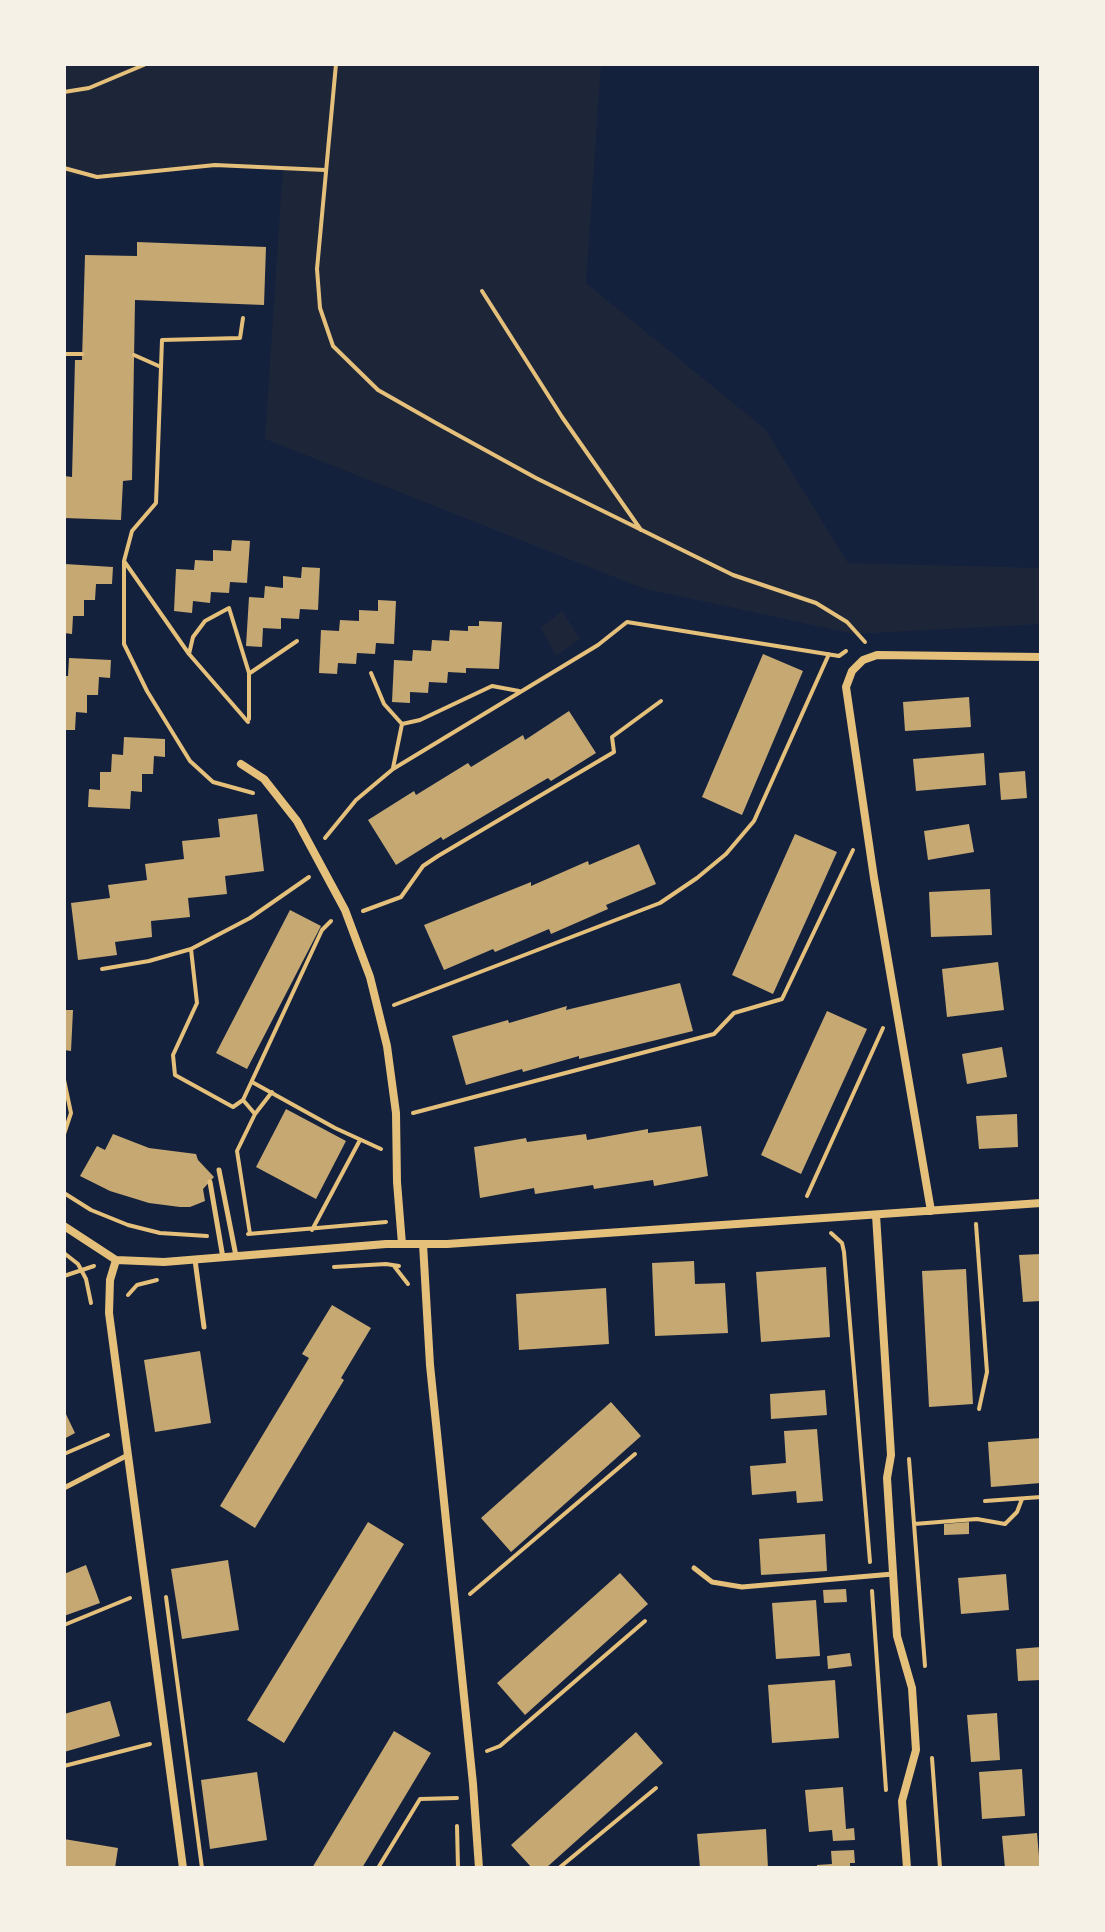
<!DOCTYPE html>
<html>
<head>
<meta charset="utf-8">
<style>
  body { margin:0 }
  #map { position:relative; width:1105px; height:1932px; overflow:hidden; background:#14213d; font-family:Helvetica,sans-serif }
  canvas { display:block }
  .frame { position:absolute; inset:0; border:66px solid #f6f1e7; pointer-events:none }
</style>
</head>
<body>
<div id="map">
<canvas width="1105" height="1932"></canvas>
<div class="frame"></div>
</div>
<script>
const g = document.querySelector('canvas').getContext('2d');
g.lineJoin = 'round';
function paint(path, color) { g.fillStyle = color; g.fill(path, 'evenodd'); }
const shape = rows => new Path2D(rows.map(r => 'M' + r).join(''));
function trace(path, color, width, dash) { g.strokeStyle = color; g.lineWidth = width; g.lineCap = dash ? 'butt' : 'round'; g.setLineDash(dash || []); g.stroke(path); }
paint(shape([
  [64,64,601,64,586,283,765,429,848,563,1041,568,1041,624,854,634,642,588,265,439,283,165,64,176],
  [562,611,580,639,556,656,541,628]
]), '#1d2539');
paint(shape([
  [137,242,266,247,264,305,135,300,132,480,123,481,121,520,64,518,64,476,72,477,75,360,82,360,85,255,137,256],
  [232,540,250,541,247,583,230,582,229,593,211,592,210,603,193,601,192,613,174,611,176,569,194,570,195,560,213,561,213,550,231,551],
  [65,564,113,567,112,584,96,584,95,600,84,600,84,616,73,616,72,634,64,633],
  [302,567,320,568,318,610,300,609,299,619,281,618,281,629,263,628,262,647,246,646,249,597,264,598,265,586,283,588,283,576,301,578],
  [378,600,396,601,394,644,376,643,375,654,357,653,356,664,338,663,337,674,319,673,321,630,339,631,340,620,359,621,359,610,378,611],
  [479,621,502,622,499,669,466,668,466,673,448,672,447,683,429,682,428,693,410,692,410,703,392,702,394,660,412,661,413,650,431,651,432,640,449,641,450,630,468,631,468,626,479,626],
  [763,654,803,671,742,815,702,797],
  [69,658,111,660,110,678,99,677,98,695,87,695,87,713,76,712,75,730,64,730,64,676,68,676],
  [969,697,971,727,905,731,903,702],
  [569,711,596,753,551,781,548,778,443,840,441,837,396,865,368,820,414,791,416,795,468,763,471,767,523,735,525,740],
  [124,737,165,739,165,757,154,756,153,774,142,774,142,792,131,791,130,809,88,807,89,789,100,790,100,772,111,772,112,754,123,755],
  [984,753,986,785,916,791,913,759],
  [1025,771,1027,798,1001,800,999,773],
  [257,814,264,871,225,876,227,894,188,898,190,917,151,921,152,937,115,942,117,955,78,960,71,903,110,898,108,885,147,880,145,864,184,859,182,841,220,837,218,819],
  [969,824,974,852,928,860,924,831],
  [795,834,837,852,773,994,732,975],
  [639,844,656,884,606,905,608,909,551,934,549,929,495,952,493,949,444,970,424,925,531,882,531,886,588,861,589,865],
  [990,889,992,935,931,937,929,892],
  [290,910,321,926,247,1069,216,1053],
  [998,962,1004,1010,947,1017,942,969],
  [680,983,693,1031,579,1059,579,1056,523,1072,522,1069,466,1085,452,1036,508,1020,509,1023,567,1006,566,1010],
  [64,1010,73,1010,71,1051,64,1050],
  [827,1011,867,1029,801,1174,761,1155],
  [1002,1047,1007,1077,967,1084,962,1054],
  [286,1109,346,1141,316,1199,256,1167],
  [1017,1114,1018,1147,979,1149,976,1116],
  [701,1126,708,1176,654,1186,653,1180,594,1189,593,1185,535,1194,534,1188,480,1198,474,1147,526,1138,527,1142,586,1134,587,1140,648,1129,648,1133],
  [113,1134,149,1148,196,1154,198,1160,214,1177,203,1189,205,1201,190,1207,180,1207,149,1203,110,1191,80,1176,97,1146,105,1150],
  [1041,1254,1041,1301,1023,1302,1019,1255],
  [694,1261,695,1284,725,1283,728,1333,655,1336,652,1263],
  [826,1267,830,1337,761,1342,756,1272],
  [966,1269,973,1404,929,1407,922,1271],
  [606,1288,609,1344,519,1350,516,1294],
  [332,1305,371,1328,341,1378,344,1380,255,1528,220,1506,309,1358,302,1354],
  [200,1351,211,1423,155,1432,144,1360],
  [825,1390,827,1415,771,1419,770,1394],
  [611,1402,641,1436,511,1552,481,1518],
  [64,1410,75,1433,64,1439],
  [817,1429,823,1501,797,1503,796,1491,752,1495,750,1466,786,1463,784,1431],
  [1041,1438,1041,1483,991,1487,988,1442],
  [368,1522,404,1544,284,1743,247,1720],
  [969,1522,969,1534,944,1535,944,1524],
  [825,1534,827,1571,761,1575,759,1539],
  [228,1560,239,1630,182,1639,171,1569],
  [86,1565,100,1603,64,1616,64,1574],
  [620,1573,648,1604,525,1715,497,1683],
  [1006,1574,1009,1610,961,1614,958,1578],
  [846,1589,847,1602,824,1603,823,1590],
  [816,1600,820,1656,776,1659,772,1603],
  [1041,1647,1041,1680,1018,1681,1016,1649],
  [850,1653,852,1666,828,1669,827,1656],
  [835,1680,839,1738,772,1743,768,1685],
  [110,1701,120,1736,64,1752,64,1714],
  [997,1713,1000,1760,971,1762,967,1715],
  [394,1731,431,1753,362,1868,312,1868],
  [636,1732,663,1763,546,1868,532,1868,511,1845],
  [1022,1769,1025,1816,982,1819,979,1772],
  [257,1772,267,1840,210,1849,201,1780],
  [843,1787,846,1829,854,1828,855,1840,833,1841,832,1830,809,1832,805,1790],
  [766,1829,768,1868,700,1868,697,1834],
  [1037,1833,1040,1868,1005,1868,1002,1836],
  [64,1839,118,1848,115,1868,64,1868],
  [854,1850,855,1863,850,1863,850,1868,817,1868,817,1865,832,1864,831,1851]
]), '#c6a872');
trace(shape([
  [336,64,317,269,320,308,333,346,378,390,436,423,536,478,733,575,816,603,847,622,865,642],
  [64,92,89,88,146,64],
  [64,168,97,177,215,165,325,170],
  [482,291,562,417,641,530],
  [64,354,82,354],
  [134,355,161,367],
  [124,561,132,531,156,503,162,340,240,338,243,318],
  [189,654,193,637,205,621,229,608,249,673,249,719],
  [250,673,297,641],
  [371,673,384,704,402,724,393,768],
  [248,722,189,654,124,561,124,644,147,691,190,761,213,782,253,793],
  [402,724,420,720,492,686,519,691],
  [325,838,356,800,393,769,598,645,627,622,839,656,846,651],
  [363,911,401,897,423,866,438,856,614,752,612,737,661,701],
  [191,949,197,1003,173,1055,175,1075,233,1107,243,1100,322,930,331,921],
  [102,969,149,961,191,949,250,918,309,877],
  [394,1005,660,903,697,878,726,854,754,821,829,654],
  [64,1080,71,1113,64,1134],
  [252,1082,335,1128,381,1149],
  [243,1100,255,1114],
  [413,1113,714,1034,734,1013,782,999,853,850],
  [64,1193,91,1210,128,1225,160,1233,207,1236],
  [807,1196,883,1028],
  [976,1224,987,1372,979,1409],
  [312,1230,360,1140],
  [831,1233,842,1243,844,1252,870,1562],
  [248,1234,386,1222],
  [250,1234,237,1151,255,1114,272,1092],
  [64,1253,78,1264,86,1279,91,1303],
  [394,1266,408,1284],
  [334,1267,386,1264,399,1266],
  [64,1276,94,1266],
  [128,1295,137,1285,157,1280],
  [64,1454,108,1435],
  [909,1459,925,1666],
  [985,1501,1041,1497],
  [914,1524,977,1519,1005,1524,1017,1512,1022,1499],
  [872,1591,886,1790],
  [470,1594,635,1454],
  [166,1597,202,1868],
  [64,1625,130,1598],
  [487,1751,500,1746,645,1621],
  [932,1758,940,1868],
  [64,1766,150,1744],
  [457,1826,458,1868],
  [378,1868,420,1799,457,1798],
  [559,1868,656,1788]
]), '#e5c07b', 4);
trace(shape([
  [219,1170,236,1256],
  [210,1182,223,1258],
  [195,1260,204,1327],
  [64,1488,126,1456],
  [694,1568,712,1582,742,1587,893,1574]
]), '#e5c07b', 5);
trace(shape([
  [241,764,264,779,297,821,345,910,370,977,387,1046,396,1113,397,1182,402,1244],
  [931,1211,874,878,846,687,852,671,863,660,877,655,1041,657],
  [876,1215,891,1455,887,1478,897,1636,912,1688,916,1750,902,1801,907,1868],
  [64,1226,116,1260,164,1262,386,1244,447,1244,1041,1203],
  [423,1244,430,1365,473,1784,479,1868],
  [116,1260,110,1280,109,1313,183,1868]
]), '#e5c07b', 8);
</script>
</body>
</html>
